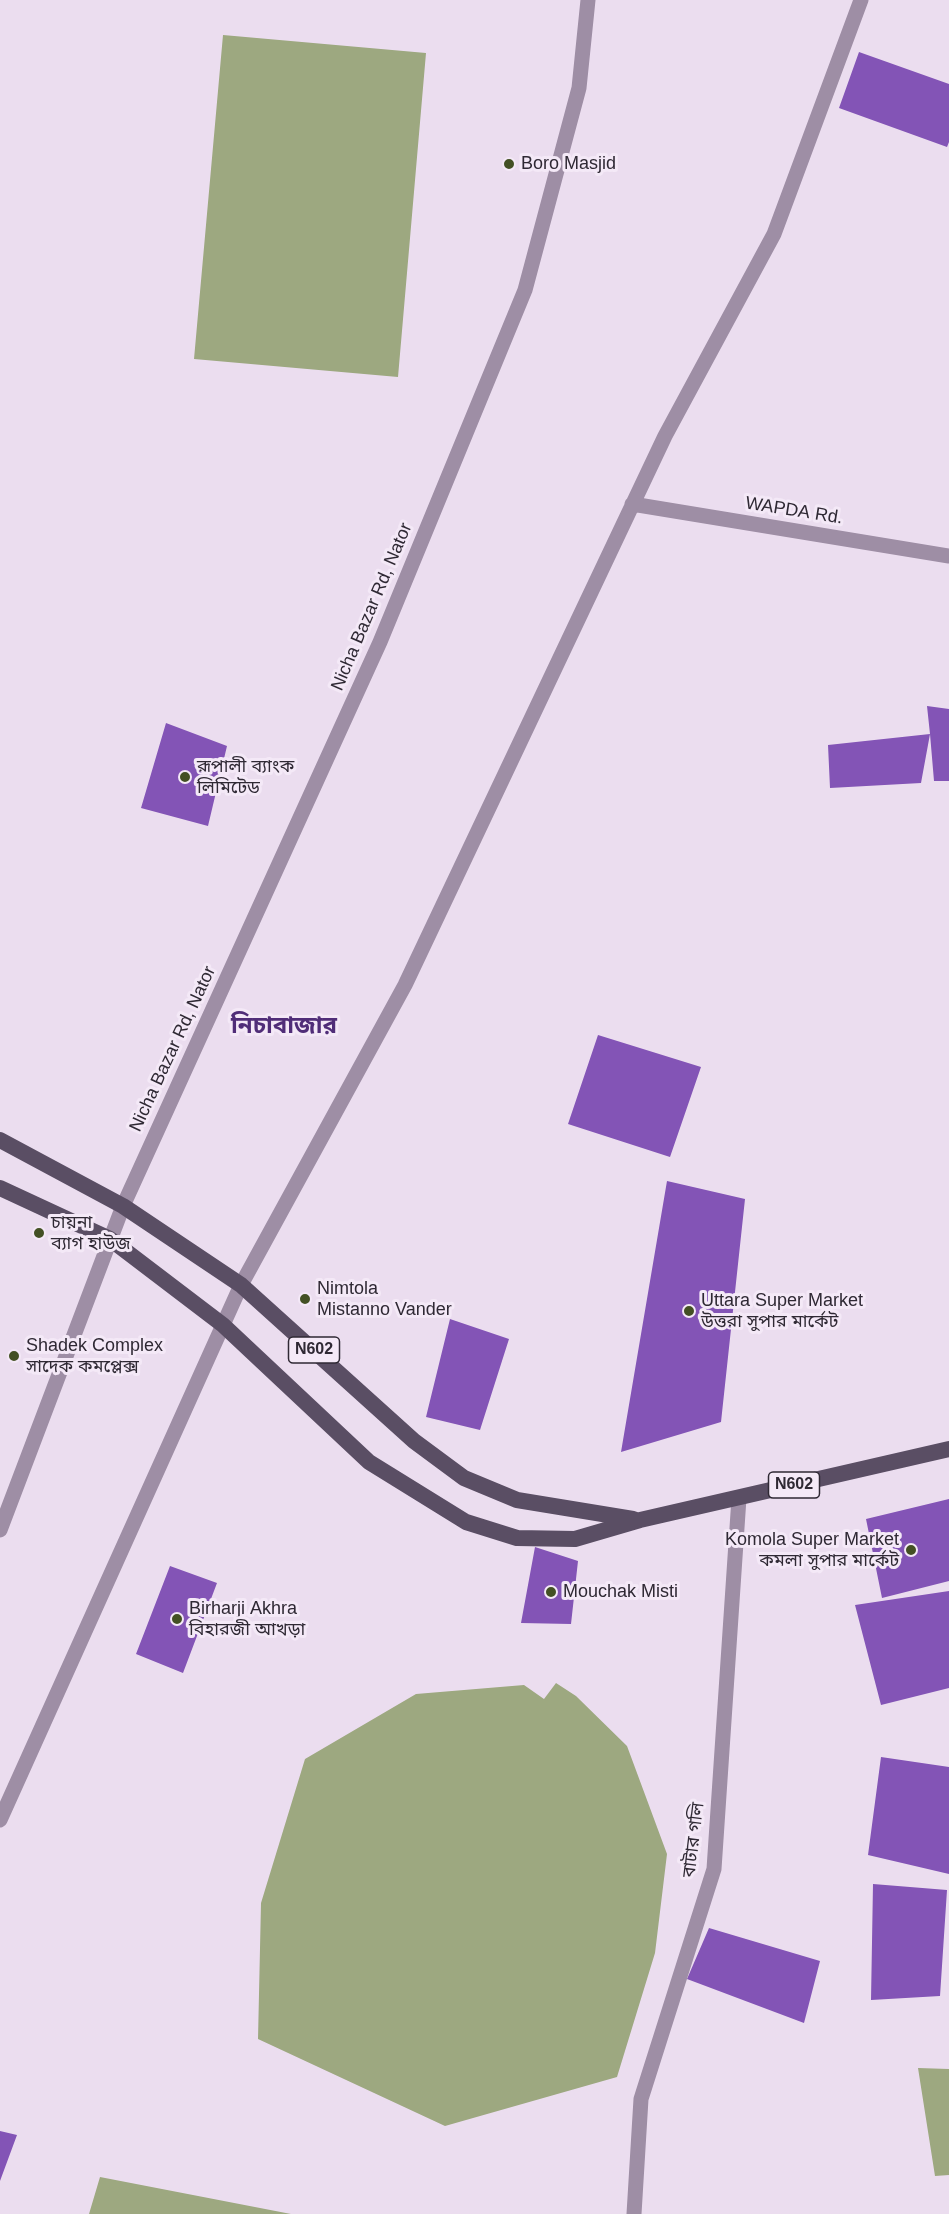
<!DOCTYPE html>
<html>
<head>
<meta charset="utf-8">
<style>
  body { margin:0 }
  canvas { display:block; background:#ebddef }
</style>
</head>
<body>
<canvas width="949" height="2214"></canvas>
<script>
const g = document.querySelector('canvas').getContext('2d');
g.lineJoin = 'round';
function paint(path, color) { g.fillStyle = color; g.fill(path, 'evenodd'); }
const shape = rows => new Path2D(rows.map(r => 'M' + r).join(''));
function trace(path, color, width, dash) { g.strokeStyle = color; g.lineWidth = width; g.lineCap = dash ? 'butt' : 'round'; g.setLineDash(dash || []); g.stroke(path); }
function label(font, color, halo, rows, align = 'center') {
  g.font = font + ' Helvetica,"Noto Sans Bengali",sans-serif'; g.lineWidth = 6; g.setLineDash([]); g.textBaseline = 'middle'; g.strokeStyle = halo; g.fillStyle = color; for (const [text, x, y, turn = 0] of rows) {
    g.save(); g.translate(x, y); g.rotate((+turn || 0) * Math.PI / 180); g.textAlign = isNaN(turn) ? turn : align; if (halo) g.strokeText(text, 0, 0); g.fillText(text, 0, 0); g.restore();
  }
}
paint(shape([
  [223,35,426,53,398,377,194,359],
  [556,1683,576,1696,627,1746,667,1854,655,1953,617,2077,445,2126,258,2039,261,1903,305,1759,416,1694,524,1685,544,1699],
  [918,2068,949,2069,949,2175,935,2176],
  [100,2177,291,2214,89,2214]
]), '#9da880');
paint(shape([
  [859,52,949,84,949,142,947,147,839,108],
  [927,706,949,709,949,781,934,781,930,734,921,783,830,788,828,745,930,734],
  [166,723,227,746,208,826,141,808],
  [598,1035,701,1067,670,1157,568,1124],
  [667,1181,745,1199,721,1422,621,1452],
  [450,1319,509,1339,480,1430,426,1417],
  [949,1499,949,1581,882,1598,866,1519],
  [535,1547,578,1561,571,1624,521,1623],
  [170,1566,217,1583,183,1673,136,1654],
  [949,1591,949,1688,881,1705,855,1605],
  [881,1757,949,1767,949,1874,868,1855],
  [873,1884,947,1890,940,1996,871,2000],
  [709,1928,820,1961,804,2023,687,1979],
  [0,2131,17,2135,0,2181]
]), '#8354b6');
trace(shape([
  [123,1206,380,642,525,290,579,88,588,0]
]), '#9e8ea5', 15);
trace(shape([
  [632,504,949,556],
  [0,1530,123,1206],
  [0,1820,241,1285,405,985,665,436,774,234,861,0],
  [634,2214,641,2099,714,1869,739,1498]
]), '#9e8ea5', 15);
trace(shape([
  [0,1140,123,1206,241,1285,414,1441,464,1478,517,1500,633,1519],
  [0,1188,110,1239,223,1325,369,1462,466,1522,517,1538,575,1539,640,1520,949,1449]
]), '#5a4e64', 16);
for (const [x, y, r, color] of [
  [509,164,6,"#435024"],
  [185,777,6,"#435024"],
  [39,1233,6,"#435024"],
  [305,1299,6,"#435024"],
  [689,1311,6,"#435024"],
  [14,1356,6,"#435024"],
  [911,1550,6,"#435024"],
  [551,1592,6,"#435024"],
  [177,1619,6,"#435024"]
]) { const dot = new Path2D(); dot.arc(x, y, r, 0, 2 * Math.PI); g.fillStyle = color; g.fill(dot); trace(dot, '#f4e9f7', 2); }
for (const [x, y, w] of [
  [314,1350,51],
  [794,1485,51]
]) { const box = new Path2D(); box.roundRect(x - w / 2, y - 13, w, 26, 4.5); g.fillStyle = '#f4e9f7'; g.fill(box); trace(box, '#2f2934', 1.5); }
label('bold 16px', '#2f2934', null, [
  ["N602",314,1350],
  ["N602",794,1485]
]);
label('18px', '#2f2934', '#f4e9f7', [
  ["Boro Masjid",521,164],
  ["রূপালী ব্যাংক",197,767],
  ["লিমিটেড",197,788],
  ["চায়না",51,1223],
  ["ব্যাগ হাউজ",51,1244],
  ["Nimtola",317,1289],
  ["Mistanno Vander",317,1310],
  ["Uttara Super Market",701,1301],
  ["উত্তরা সুপার মার্কেট",701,1322],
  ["Shadek Complex",26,1346],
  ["সাদেক কমপ্লেক্স",26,1367],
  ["Komola Super Market",899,1540,"right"],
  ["কমলা সুপার মার্কেট",899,1561,"right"],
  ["Mouchak Misti",563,1592],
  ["Birharji Akhra",189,1609],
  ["বিহারজী আখড়া",189,1630]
], 'left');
label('18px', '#2f2934', '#f4e9f7', [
  ["WAPDA Rd.",794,511,9],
  ["Nicha Bazar Rd, Nator",372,607,-67],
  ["Nicha Bazar Rd, Nator",173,1049,-65],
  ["বাটার গলি",694,1840,-83]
]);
label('bold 24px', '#502d78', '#f4e9f7', [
  ["নিচাবাজার",284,1026]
]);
</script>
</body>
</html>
